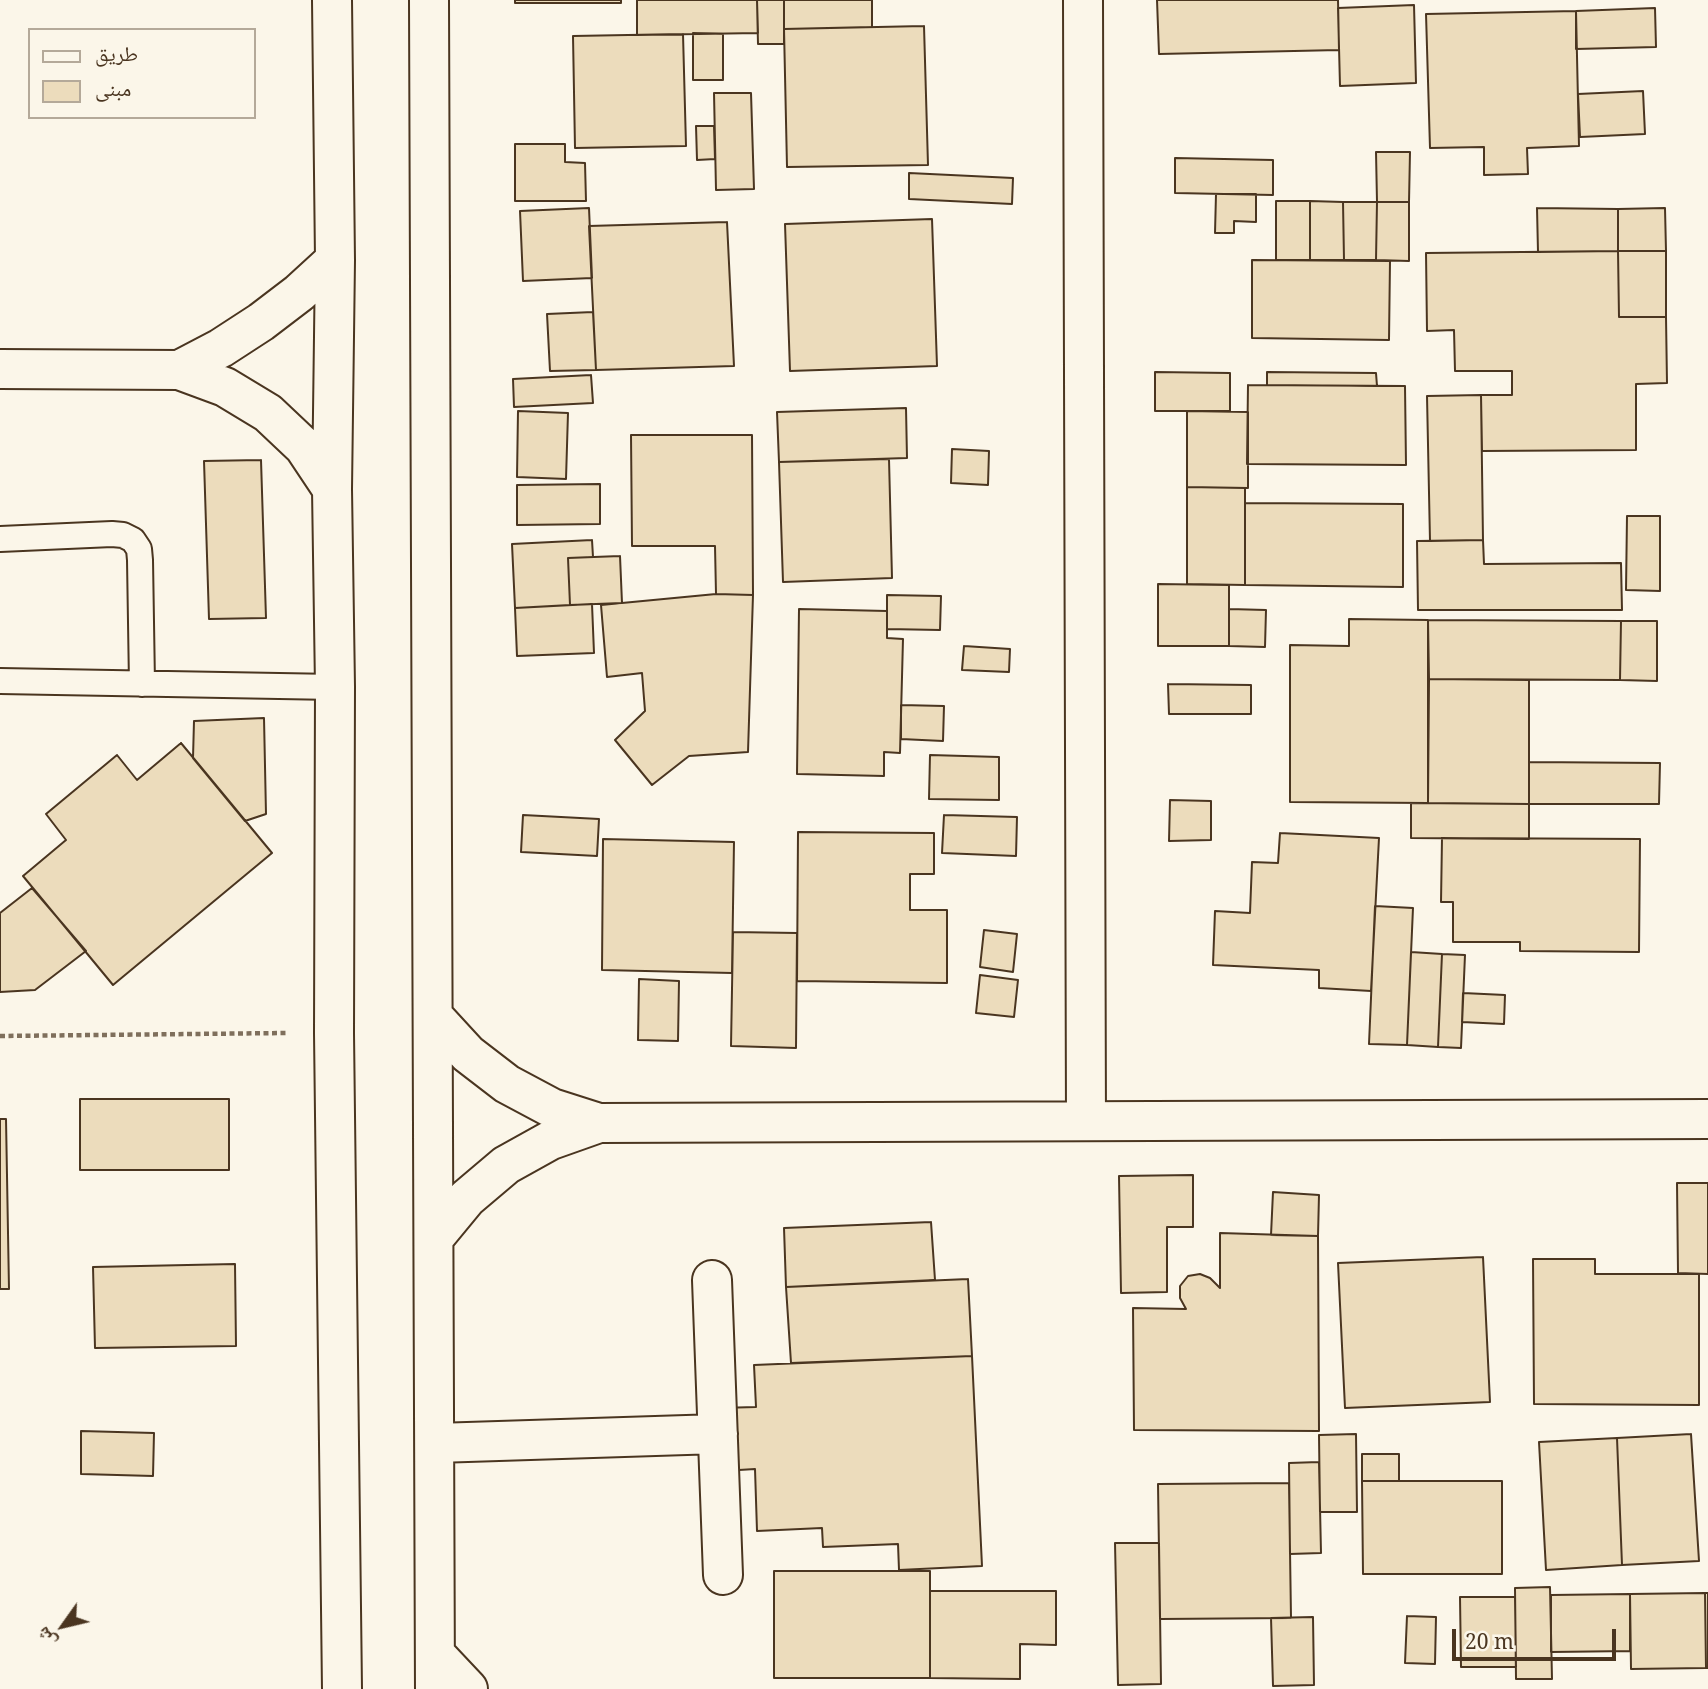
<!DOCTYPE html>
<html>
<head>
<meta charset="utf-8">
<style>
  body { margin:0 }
  #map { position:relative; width:1708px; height:1689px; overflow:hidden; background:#fbf6e9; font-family:"Noto Serif","Noto Naskh Arabic",serif }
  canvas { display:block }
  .legend { position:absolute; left:28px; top:28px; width:228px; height:91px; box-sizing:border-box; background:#fbf6e9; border:2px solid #b4a999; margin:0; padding:9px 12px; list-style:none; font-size:21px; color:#4a3520 }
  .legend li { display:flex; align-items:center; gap:14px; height:35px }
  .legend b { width:35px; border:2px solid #b4a999 }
  .north { position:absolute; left:28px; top:1591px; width:70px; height:70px; -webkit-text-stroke:5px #fbf6e9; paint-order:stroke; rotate:236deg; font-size:19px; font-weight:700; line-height:28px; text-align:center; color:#4a3520 }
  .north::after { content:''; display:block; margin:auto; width:24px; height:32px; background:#4a3520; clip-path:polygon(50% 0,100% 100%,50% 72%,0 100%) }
  .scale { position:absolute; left:1452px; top:1629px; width:164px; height:32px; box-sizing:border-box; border:4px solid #4a3520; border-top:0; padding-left:9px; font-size:21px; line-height:24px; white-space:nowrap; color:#4a3520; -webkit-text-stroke:5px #fbf6e9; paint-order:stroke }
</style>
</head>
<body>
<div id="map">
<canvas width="1708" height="1689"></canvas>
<ul class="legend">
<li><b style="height:9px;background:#fbf6e9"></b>طريق</li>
<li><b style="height:19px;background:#ecdcbc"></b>مبنى</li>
</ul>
<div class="north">ش</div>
<div class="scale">20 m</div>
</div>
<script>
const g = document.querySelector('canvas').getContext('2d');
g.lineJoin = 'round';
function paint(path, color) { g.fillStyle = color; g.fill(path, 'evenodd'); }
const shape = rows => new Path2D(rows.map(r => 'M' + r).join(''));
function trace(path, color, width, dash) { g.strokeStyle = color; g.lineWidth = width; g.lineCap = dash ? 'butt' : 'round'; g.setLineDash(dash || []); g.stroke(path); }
const building = shape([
  [515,0,621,0,621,3,515,3,515,0],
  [637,0,757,0,758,33,637,35,637,0],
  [757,0,784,0,784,44,758,44,757,0],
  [784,0,872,0,872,27,784,29,784,0],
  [1157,0,1338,0,1339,50,1159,54,1157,0],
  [1414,5,1416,83,1340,86,1338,8,1414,5],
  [1655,8,1656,47,1576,49,1576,11,1655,8],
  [1576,11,1579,146,1527,148,1528,174,1484,175,1484,147,1430,148,1426,14,1576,11],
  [924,26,928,165,787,167,784,29,924,26],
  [693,33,723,34,723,80,693,80,693,33],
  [683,34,686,146,575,148,573,36,683,34],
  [1643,91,1645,134,1580,137,1578,94,1643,91],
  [714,93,751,93,754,189,716,190,714,93],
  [696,126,714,126,715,159,697,160,696,126],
  [515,144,565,144,565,162,585,163,586,201,515,201,515,144],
  [1376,152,1410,152,1409,202,1377,202,1376,152],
  [1175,158,1273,160,1273,195,1175,193,1175,158],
  [909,173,1013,178,1012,204,909,199,909,173],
  [1216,194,1256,194,1256,222,1234,221,1234,233,1215,233,1216,194],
  [1276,201,1310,201,1310,260,1276,260,1276,201],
  [1310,201,1343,202,1344,260,1310,260,1310,201],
  [1343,202,1377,202,1376,260,1344,260,1343,202],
  [1377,202,1409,202,1409,261,1376,260,1377,202],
  [589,208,592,278,523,281,520,211,589,208],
  [1537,208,1618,209,1618,251,1538,252,1537,208],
  [1665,208,1666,251,1618,251,1618,209,1665,208],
  [932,219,937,366,790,371,785,224,932,219],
  [727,222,734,366,596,370,589,226,727,222],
  [1618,251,1666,251,1666,317,1619,317,1618,251],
  [1618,251,1619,317,1666,317,1667,383,1636,384,1636,450,1482,451,1481,395,1512,395,1512,371,1455,371,1454,330,1427,331,1426,253,1618,251],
  [1252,260,1390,261,1389,340,1252,338,1252,260],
  [593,312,596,370,550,371,547,314,593,312],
  [1155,372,1230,373,1230,411,1155,411,1155,372],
  [1267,372,1376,373,1377,386,1267,385,1267,372],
  [591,375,593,403,514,407,513,379,591,375],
  [1248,385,1405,386,1406,465,1247,464,1248,385],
  [1481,395,1483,540,1430,541,1427,396,1481,395],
  [906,408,907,458,779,462,777,412,906,408],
  [518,411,568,413,566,479,517,477,518,411],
  [1187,411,1248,412,1248,488,1187,487,1187,411],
  [631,435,752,435,753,595,716,594,715,546,632,546,631,435],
  [952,449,989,451,988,485,951,483,952,449],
  [889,459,892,578,783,582,779,462,889,459],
  [261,460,266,618,209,619,204,461,261,460],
  [600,484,600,524,517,525,517,485,600,484],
  [1187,487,1245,488,1245,585,1187,584,1187,487],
  [1245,503,1403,504,1403,587,1245,585,1245,503],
  [1627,516,1660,516,1660,591,1626,590,1627,516],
  [592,540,593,557,568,558,570,605,515,608,512,544,592,540],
  [1483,540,1484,564,1621,563,1622,610,1418,610,1417,541,1483,540],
  [620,556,622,603,570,605,568,558,620,556],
  [1158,584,1229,585,1229,646,1158,646,1158,584],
  [716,594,753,595,748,752,689,756,652,785,615,740,645,711,642,673,607,677,601,605,716,594],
  [887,595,941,596,940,630,887,629,887,595],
  [592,604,594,653,517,656,515,608,592,604],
  [799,609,887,611,887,638,903,639,900,753,884,752,884,776,797,774,799,609],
  [1229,609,1266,610,1265,647,1229,646,1229,609],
  [1349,619,1428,620,1428,803,1290,802,1290,645,1349,646,1349,619],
  [1428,620,1621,621,1620,680,1429,679,1428,620],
  [1621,621,1657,621,1657,681,1620,680,1621,621],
  [964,646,1010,649,1009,672,962,670,964,646],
  [1429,679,1529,680,1529,804,1428,803,1429,679],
  [1168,684,1251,685,1251,714,1169,714,1168,684],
  [901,705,944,706,943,741,901,739,901,705],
  [264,718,266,814,245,821,193,758,194,721,264,718],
  [181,743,272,853,113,985,23,876,66,840,46,814,117,755,137,780,181,743],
  [930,755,999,757,999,800,929,799,930,755],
  [1529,762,1660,763,1659,804,1529,804,1529,762],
  [1170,800,1211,801,1211,840,1169,841,1170,800],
  [1411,803,1529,804,1529,839,1411,838,1411,803],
  [523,815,599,819,597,856,521,852,523,815],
  [944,815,1017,817,1016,856,942,853,944,815],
  [798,832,934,833,934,874,910,874,910,910,947,910,947,983,797,981,798,832],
  [1280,833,1379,838,1371,991,1319,988,1319,970,1213,965,1215,911,1250,913,1252,862,1278,863,1280,833],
  [1442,838,1640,839,1639,952,1520,951,1520,942,1453,942,1453,902,1441,902,1442,838],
  [603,839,734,842,732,973,602,970,603,839],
  [32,888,86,951,35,990,0,992,0,913,32,888],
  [1375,906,1413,908,1407,1045,1369,1044,1375,906],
  [984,930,1017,934,1013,972,980,967,984,930],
  [733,932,797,933,796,1048,731,1046,733,932],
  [1411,952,1442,954,1438,1047,1407,1045,1411,952],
  [1442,954,1465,955,1461,1048,1438,1047,1442,954],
  [980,975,1018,980,1014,1017,976,1013,980,975],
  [639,979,679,981,678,1041,638,1040,639,979],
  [1463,993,1505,995,1504,1024,1462,1022,1463,993],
  [80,1099,229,1099,229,1170,80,1170,80,1099],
  [0,1119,6,1119,9,1289,0,1289,0,1119],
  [1193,1175,1193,1227,1167,1227,1167,1292,1121,1293,1119,1176,1193,1175],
  [1677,1183,1708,1183,1708,1274,1678,1273,1677,1183],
  [1273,1192,1319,1195,1318,1236,1271,1235,1273,1192],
  [931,1222,935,1280,786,1287,784,1228,931,1222],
  [1220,1233,1318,1236,1319,1431,1134,1430,1133,1308,1186,1309,1180,1298,1180,1286,1188,1276,1200,1274,1210,1278,1220,1288,1220,1233],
  [1483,1257,1490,1402,1345,1408,1338,1263,1483,1257],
  [1533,1259,1595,1259,1595,1274,1699,1274,1699,1405,1534,1404,1533,1259],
  [235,1264,236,1346,95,1348,93,1267,235,1264],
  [968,1279,972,1356,791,1363,786,1287,968,1279],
  [972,1356,982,1566,899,1570,898,1544,823,1547,822,1528,757,1531,755,1469,723,1471,719,1408,756,1407,754,1365,972,1356],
  [81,1431,154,1433,153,1476,81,1474,81,1431],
  [1356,1434,1357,1512,1320,1512,1319,1435,1356,1434],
  [1691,1434,1699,1561,1622,1565,1617,1438,1691,1434],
  [1617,1438,1622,1565,1546,1570,1539,1442,1617,1438],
  [1362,1454,1399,1454,1399,1481,1362,1481,1362,1454],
  [1319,1462,1321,1553,1290,1554,1289,1463,1319,1462],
  [1362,1481,1502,1481,1502,1574,1363,1574,1362,1481],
  [1289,1483,1291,1618,1160,1619,1158,1484,1289,1483],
  [1115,1543,1159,1543,1161,1684,1118,1685,1115,1543],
  [774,1571,930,1571,930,1678,774,1678,774,1571],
  [1550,1587,1552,1679,1516,1679,1515,1588,1550,1587],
  [930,1591,1056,1591,1056,1645,1020,1644,1020,1679,930,1678,930,1591],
  [1705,1593,1708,1593,1708,1668,1706,1668,1705,1593],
  [1705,1593,1706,1668,1631,1669,1630,1594,1705,1593],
  [1630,1594,1630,1651,1551,1652,1551,1595,1630,1594],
  [1460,1597,1515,1597,1516,1667,1461,1667,1460,1597],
  [1407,1616,1436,1617,1435,1664,1405,1663,1407,1616],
  [1313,1617,1314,1685,1273,1686,1271,1618,1313,1617]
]);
paint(building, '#ecdcbc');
trace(building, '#4a3520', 2);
const lane = shape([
  [0,539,112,534,123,535,133,540,139,549,140,560,142,684],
  [0,681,335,687]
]);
const street = shape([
  [332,0,335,260,332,489,335,687,334,1033,342,1689],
  [429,0,435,1689],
  [1083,0,1086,1120],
  [0,369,179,370,225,387,268,413,304,447,332,489],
  [179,370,221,348,261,322,299,293,335,260],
  [434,1017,468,1054,507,1084,552,1108,599,1123,1708,1119],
  [434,1238,467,1198,506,1165,551,1140,599,1123],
  [712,1280,723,1575],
  [436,1443,718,1434],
  [436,1655,468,1689]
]);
trace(lane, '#4a3520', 28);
trace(street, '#4a3520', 42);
trace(shape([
  [0,1036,287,1033]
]), '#7f6f5c', 4.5, [5, 3.5]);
trace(lane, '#fbf6e9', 24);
trace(street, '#fbf6e9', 38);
</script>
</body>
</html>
